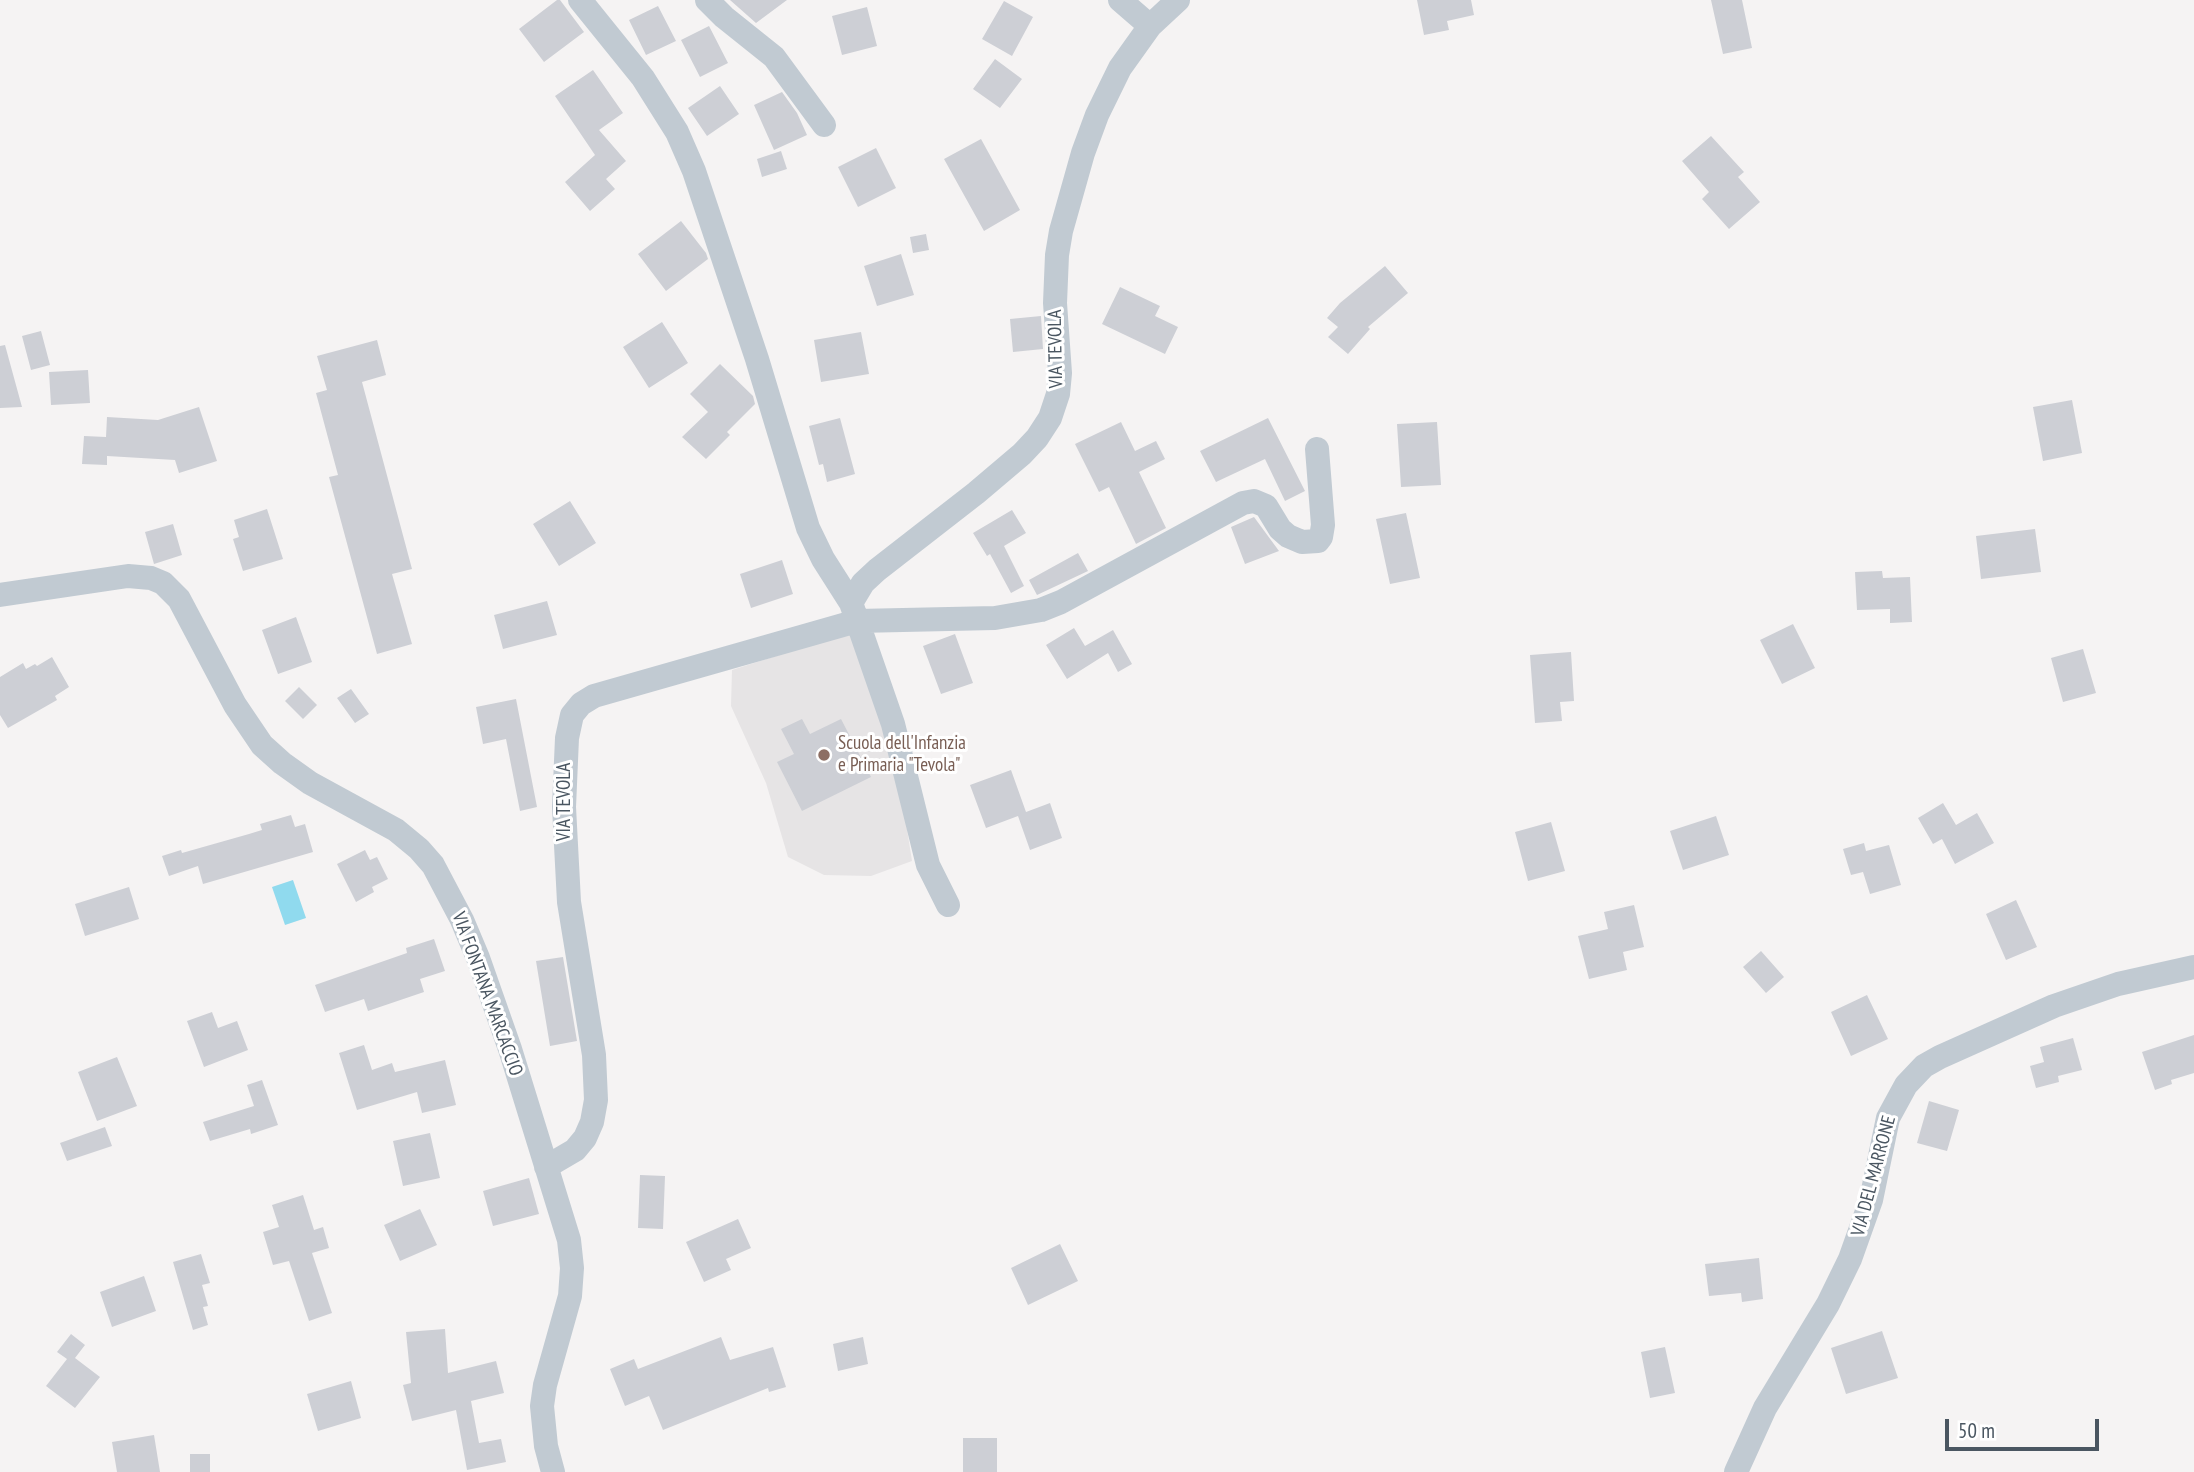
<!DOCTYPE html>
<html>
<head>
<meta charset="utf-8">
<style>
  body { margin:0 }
  #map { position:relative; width:2194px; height:1472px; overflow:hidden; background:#f5f3f3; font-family:"PT Sans Narrow",sans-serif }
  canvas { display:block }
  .scale { position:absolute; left:1945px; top:1419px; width:154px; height:32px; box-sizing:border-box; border:4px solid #4a5661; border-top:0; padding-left:9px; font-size:21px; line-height:24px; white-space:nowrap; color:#4a5661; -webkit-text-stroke:5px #fff; paint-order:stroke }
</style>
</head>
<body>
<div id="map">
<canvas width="2194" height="1472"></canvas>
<div class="scale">50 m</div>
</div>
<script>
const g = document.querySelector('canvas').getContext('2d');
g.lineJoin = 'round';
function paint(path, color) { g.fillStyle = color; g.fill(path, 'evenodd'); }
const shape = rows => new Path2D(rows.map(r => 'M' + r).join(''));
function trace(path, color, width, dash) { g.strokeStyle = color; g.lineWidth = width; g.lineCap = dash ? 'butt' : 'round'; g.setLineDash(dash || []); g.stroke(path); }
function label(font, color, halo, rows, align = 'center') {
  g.font = font + ' "PT Sans Narrow",sans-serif'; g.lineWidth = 6; g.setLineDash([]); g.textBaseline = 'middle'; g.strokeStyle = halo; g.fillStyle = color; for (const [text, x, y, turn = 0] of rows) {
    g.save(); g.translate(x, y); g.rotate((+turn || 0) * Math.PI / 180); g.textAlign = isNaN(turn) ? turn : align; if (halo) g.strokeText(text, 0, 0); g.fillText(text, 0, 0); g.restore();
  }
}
paint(shape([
  [851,632,891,727,912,861,871,876,824,875,788,857,766,783,731,706,732,670]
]), '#e6e4e5');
paint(shape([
  [293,880,306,918,285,925,272,887]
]), '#90daee');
paint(shape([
  [557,0,560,0,584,32,544,62,519,29],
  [730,0,787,0,756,23],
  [1417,0,1471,0,1474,15,1447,21,1449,30,1424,35],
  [1711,0,1742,0,1752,48,1723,54],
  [1004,1,1033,17,1012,56,982,39],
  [658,6,676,41,646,55,629,20],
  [867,7,877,46,842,55,832,16],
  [709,26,728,63,700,77,681,40],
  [995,59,1022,79,1000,108,973,89],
  [593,70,623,113,599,130,626,161,606,179,615,189,590,211,565,182,595,155,555,96],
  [720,86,739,114,707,136,688,108],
  [782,92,797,113,807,135,774,150,754,105],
  [1711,136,1744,172,1738,177,1760,202,1729,229,1702,199,1709,192,1682,161],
  [981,139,1020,210,984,231,944,159],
  [876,148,896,188,858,207,838,167],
  [781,151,787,169,762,177,757,159],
  [681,221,706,253,708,259,666,291,638,254],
  [926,234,929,250,913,253,910,237],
  [901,254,914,295,877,306,864,266],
  [1385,266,1408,293,1368,327,1370,329,1348,354,1328,337,1338,327,1327,318,1340,303],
  [1120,287,1160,306,1155,316,1178,327,1165,354,1102,324],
  [1041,316,1043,349,1013,352,1010,319],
  [662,322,688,363,649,388,623,347],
  [41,331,50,365,31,370,22,336],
  [861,332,869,374,821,382,814,340],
  [377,340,386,375,362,382,412,569,392,574,412,644,377,654,329,477,338,475,316,393,327,390,317,356],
  [5,345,22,407,0,408,0,346],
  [720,364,753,396,755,404,727,432,730,435,706,459,682,437,708,412,690,394],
  [88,370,90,403,51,405,49,372],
  [2072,400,2082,453,2043,461,2033,407],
  [199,407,217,461,179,473,175,460,107,456,107,465,82,464,84,436,106,437,107,417,158,420],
  [840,418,855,474,827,482,823,464,819,465,809,426],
  [1268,418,1305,491,1285,501,1265,459,1216,482,1200,451],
  [1121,422,1135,451,1156,441,1165,459,1139,472,1166,528,1136,544,1109,487,1099,492,1075,444],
  [1437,422,1441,485,1401,487,1397,424],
  [570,501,596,543,559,566,533,524],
  [267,509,283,559,243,571,233,539,239,537,234,520],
  [1012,510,1026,533,1004,546,1024,586,1011,593,990,554,987,556,973,533],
  [1406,513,1420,578,1390,584,1376,519],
  [1254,517,1279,551,1245,564,1231,527],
  [173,524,182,555,154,564,145,532],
  [2035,529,2041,572,1981,579,1976,536],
  [1078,553,1088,571,1037,595,1029,580],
  [782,560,793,594,751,608,740,574],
  [1882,571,1883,578,1910,577,1912,622,1890,623,1890,609,1857,610,1855,572],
  [547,601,557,635,503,649,494,615],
  [296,617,312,662,278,674,262,630],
  [1793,624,1815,668,1782,684,1760,640],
  [1074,628,1085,646,1113,630,1132,664,1118,672,1108,653,1067,679,1046,645],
  [955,634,973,683,941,694,923,646],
  [2083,649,2096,693,2063,702,2051,658],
  [1571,652,1574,701,1560,702,1562,721,1535,723,1530,655],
  [52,657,69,687,55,696,57,700,8,728,0,715,0,677,23,663,26,669,35,664,37,666],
  [299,687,317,705,303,719,285,701],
  [351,689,369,714,355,723,337,698],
  [516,699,537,807,520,811,506,739,483,744,476,707],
  [802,719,810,734,841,719,871,777,802,811,777,762,794,754,781,729],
  [1011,770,1026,812,1050,803,1062,838,1030,850,1018,816,986,828,970,785],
  [1943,803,1956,825,1977,813,1994,843,1955,864,1942,839,1933,844,1918,818],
  [291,815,295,827,305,824,313,852,203,884,198,866,169,876,162,856,181,850,182,853,249,834,262,830,260,824],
  [1716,816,1729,855,1683,870,1670,831],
  [1551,822,1565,871,1528,881,1515,832],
  [1864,843,1866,851,1889,845,1901,885,1870,894,1863,872,1851,875,1843,849],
  [365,850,370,860,377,857,388,879,372,887,374,892,356,902,337,864],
  [129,887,139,919,85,936,75,904],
  [2016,900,2037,947,2006,960,1986,914],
  [1634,905,1644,947,1623,952,1627,970,1589,979,1578,936,1608,929,1604,912],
  [434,939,445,971,420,979,424,992,368,1011,364,999,325,1012,315,985,407,953,406,948],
  [1761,951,1784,977,1766,993,1743,967],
  [563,957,577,1041,550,1046,536,961],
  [1867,995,1888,1039,1851,1056,1831,1012],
  [212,1012,218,1028,237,1021,248,1050,204,1067,187,1021],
  [2194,1035,2194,1073,2171,1080,2172,1084,2155,1090,2142,1052],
  [2073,1038,2082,1070,2058,1076,2059,1082,2036,1088,2030,1066,2044,1062,2040,1047],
  [364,1045,372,1070,392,1063,395,1072,445,1060,456,1105,422,1113,417,1092,357,1110,339,1053],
  [117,1057,137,1106,97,1121,78,1072],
  [262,1080,278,1125,251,1134,250,1129,210,1141,203,1122,254,1106,247,1085],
  [1929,1101,1959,1110,1947,1151,1917,1143],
  [105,1127,112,1146,67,1161,60,1143],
  [430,1133,440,1178,403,1186,393,1141],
  [640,1175,665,1176,663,1229,638,1228],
  [529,1178,539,1214,493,1226,483,1191],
  [303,1195,314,1230,323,1227,329,1248,312,1253,332,1313,309,1321,289,1261,273,1265,263,1232,279,1227,272,1205],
  [420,1209,437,1245,400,1261,384,1225],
  [738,1219,751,1248,726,1259,731,1270,704,1282,686,1242],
  [1060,1244,1078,1281,1028,1305,1011,1268],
  [201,1254,210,1283,202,1285,208,1306,203,1307,208,1325,193,1330,173,1262],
  [1759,1258,1763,1299,1742,1302,1741,1293,1709,1296,1705,1264],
  [144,1276,156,1311,112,1327,100,1292],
  [445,1329,448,1373,496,1361,504,1393,471,1401,479,1443,501,1439,506,1462,467,1470,456,1410,412,1421,403,1385,411,1383,406,1332],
  [1882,1331,1898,1378,1846,1394,1831,1348],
  [71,1334,85,1345,75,1358,100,1377,75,1408,46,1386,67,1359,57,1352],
  [721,1337,730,1360,773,1347,786,1387,769,1392,768,1388,663,1430,649,1396,625,1406,610,1369,634,1359,638,1369],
  [863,1337,868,1364,838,1371,833,1344],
  [1665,1347,1675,1393,1650,1398,1641,1352],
  [351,1381,361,1418,318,1431,307,1394],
  [154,1435,160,1472,117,1472,112,1442],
  [963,1438,997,1438,997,1472,963,1472],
  [190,1454,210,1454,210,1472,190,1472]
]), '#cdcfd5');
trace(shape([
  [580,0,643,78,677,132,694,171,757,359,808,528,823,559,851,603,893,724,928,865,948,905],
  [707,0,724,17,774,57,824,125],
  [1120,0,1150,26],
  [0,595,128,576,151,578,163,583,179,599,235,705,262,745,282,763,310,783,396,830,419,849,433,865,462,920,478,958,510,1049,569,1240,572,1268,570,1296,545,1385,542,1406,546,1446,553,1472],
  [851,603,863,583,877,570,976,493,1022,454,1037,438,1050,418,1058,394,1060,373,1055,303,1057,255,1061,231,1083,153,1097,115,1120,68,1150,26,1178,0],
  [546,1167,575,1150,585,1138,592,1122,596,1100,594,1055,569,902,564,807,567,738,572,715,581,704,594,696,857,621,995,618,1041,610,1061,602,1243,503,1254,501,1266,506,1280,529,1288,536,1302,542,1318,541,1321,537,1323,525,1317,449],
  [1736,1472,1765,1408,1828,1304,1850,1259,1871,1200,1888,1118,1906,1085,1924,1066,1940,1057,2054,1006,2118,984,2194,967]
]), '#c1cad2', 24);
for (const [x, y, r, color] of [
  [824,755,7,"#8d6e63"]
]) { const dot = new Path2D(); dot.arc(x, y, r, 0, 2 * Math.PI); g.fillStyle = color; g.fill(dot); trace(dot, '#fff', 2.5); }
label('19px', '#4a5661', '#fff', [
  ["VIA TEVOLA",1056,349,-91],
  ["VIA TEVOLA",565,802,-90],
  ["VIA FONTANA MARCACCIO",487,994,70],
  ["VIA DEL MARRONE",1874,1176,-75]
]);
label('19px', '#785e54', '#fff', [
  ["Scuola dell'Infanzia",838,744],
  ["e Primaria \"Tevola\"",838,766]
], 'left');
</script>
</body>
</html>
